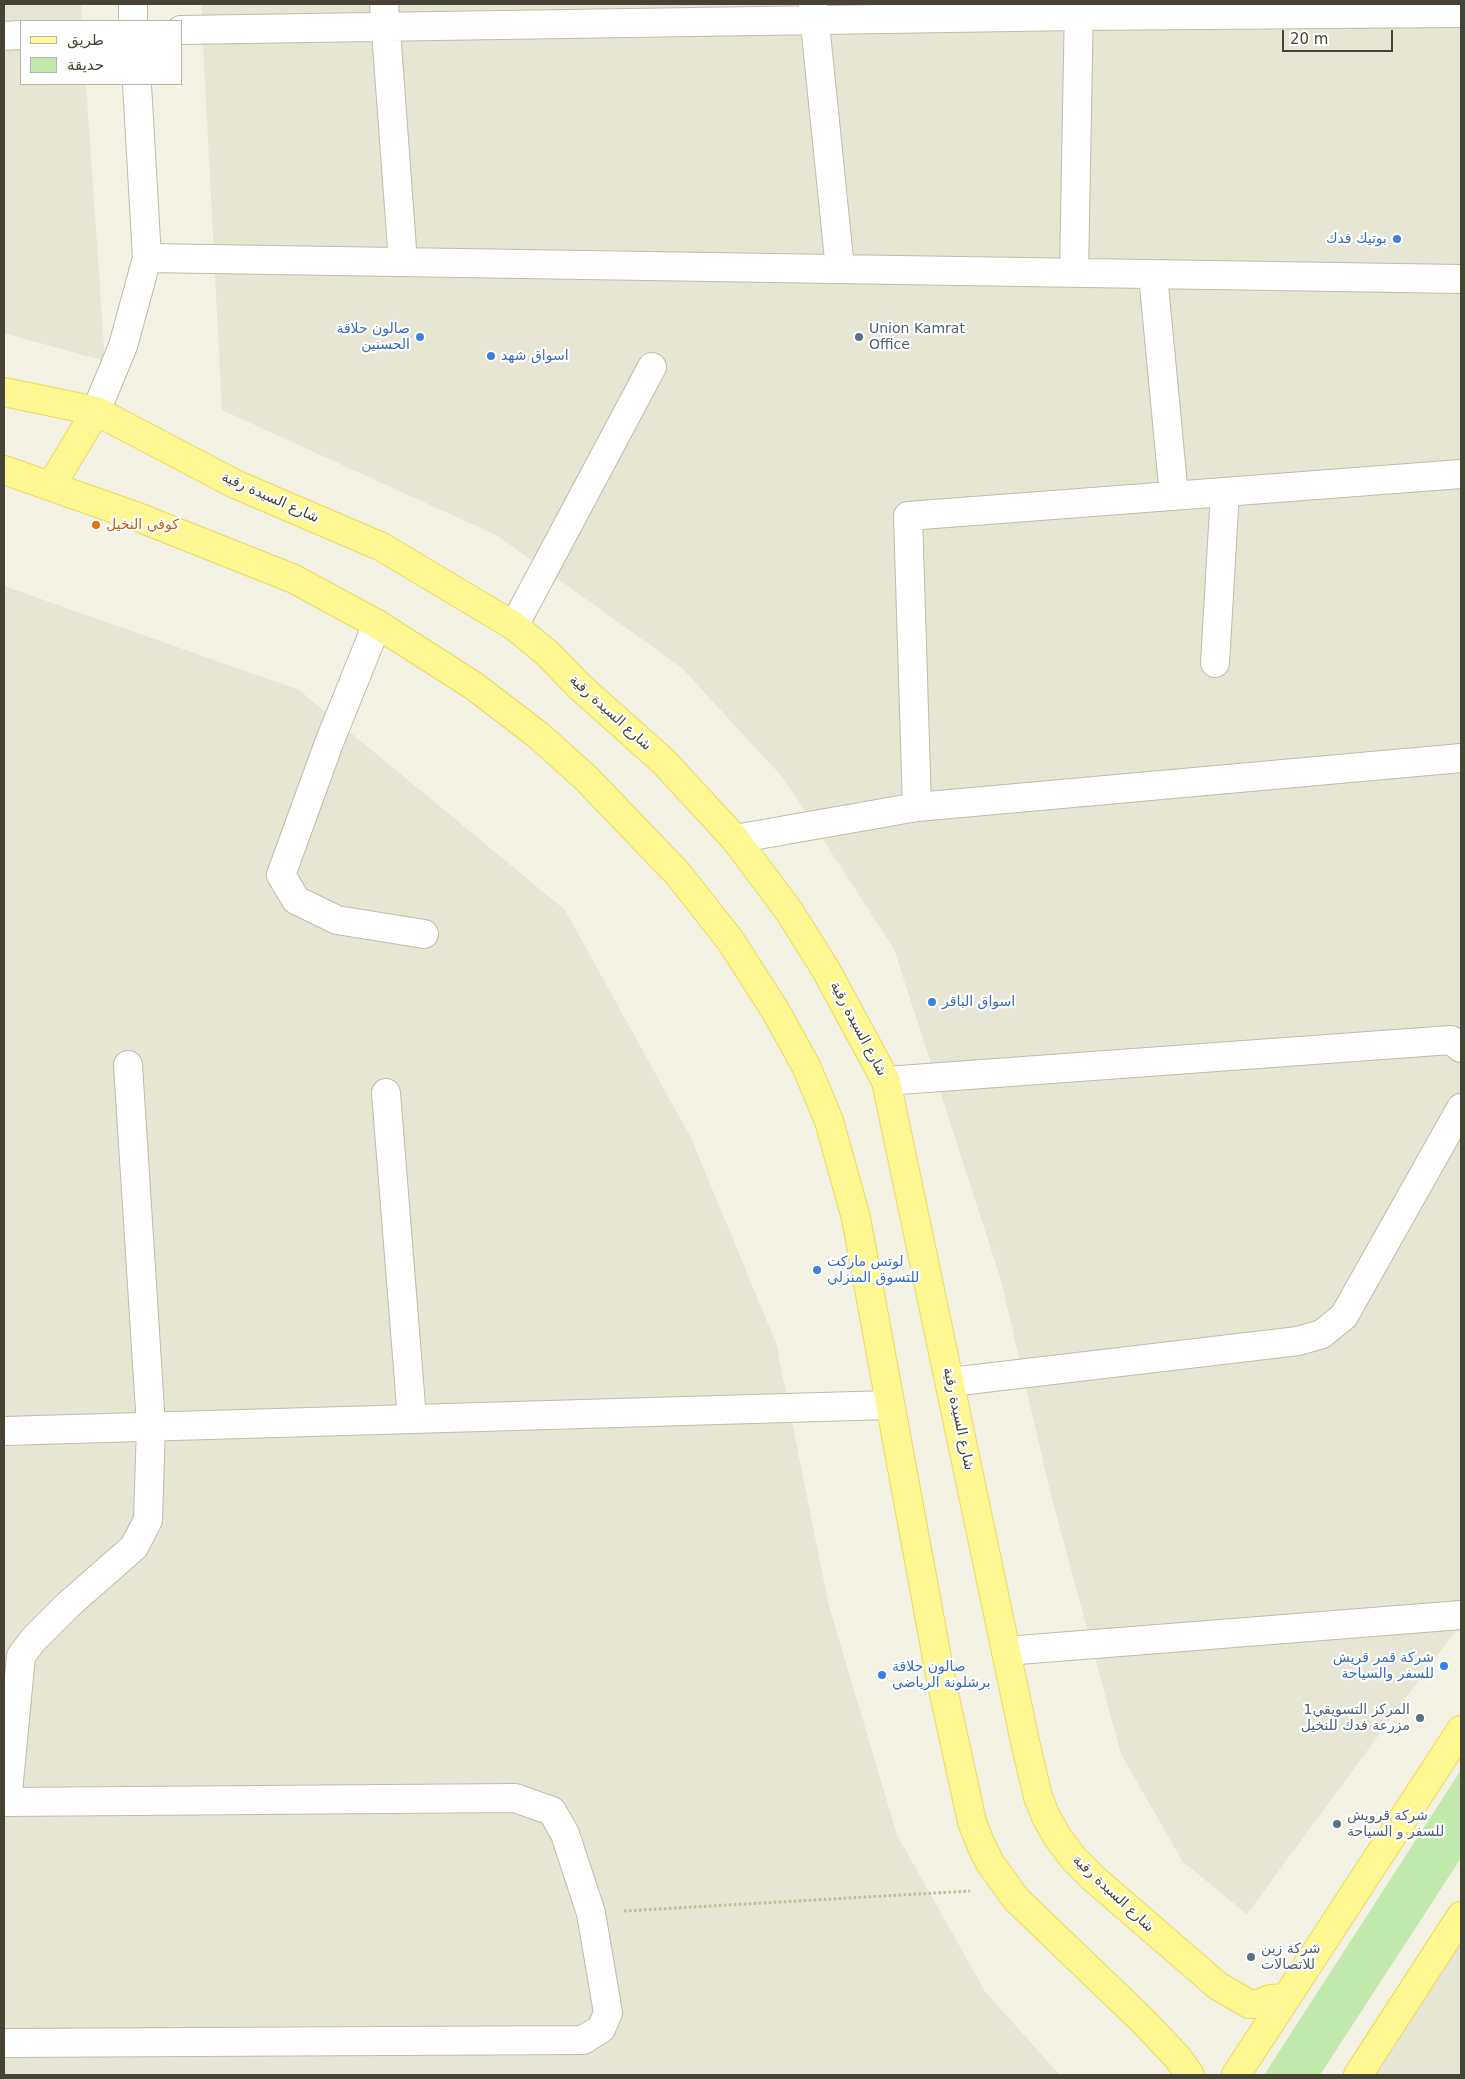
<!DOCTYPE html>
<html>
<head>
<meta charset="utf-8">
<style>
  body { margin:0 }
  #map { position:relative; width:1465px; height:2079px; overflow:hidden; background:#f3f2e5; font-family:"DejaVu Sans",Cairo,sans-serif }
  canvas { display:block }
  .frame { position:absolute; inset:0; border:5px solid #464334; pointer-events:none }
  .legend { position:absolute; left:20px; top:20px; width:162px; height:65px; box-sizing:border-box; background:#fff; border:1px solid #b5b4ae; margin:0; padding:6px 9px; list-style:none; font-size:15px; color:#464334 }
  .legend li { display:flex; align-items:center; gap:10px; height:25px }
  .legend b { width:25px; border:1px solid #b5b4ae }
  .scale { position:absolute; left:1282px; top:30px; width:111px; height:22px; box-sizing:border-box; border:2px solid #464334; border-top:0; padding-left:6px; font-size:15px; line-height:18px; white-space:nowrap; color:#464334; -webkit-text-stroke:4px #fff; paint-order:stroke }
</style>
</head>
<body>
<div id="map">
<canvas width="1465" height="2079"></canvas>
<div class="frame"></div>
<ul class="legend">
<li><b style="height:6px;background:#fff792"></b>طريق</li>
<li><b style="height:14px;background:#c1e9ac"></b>حديقة</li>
</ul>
<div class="scale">20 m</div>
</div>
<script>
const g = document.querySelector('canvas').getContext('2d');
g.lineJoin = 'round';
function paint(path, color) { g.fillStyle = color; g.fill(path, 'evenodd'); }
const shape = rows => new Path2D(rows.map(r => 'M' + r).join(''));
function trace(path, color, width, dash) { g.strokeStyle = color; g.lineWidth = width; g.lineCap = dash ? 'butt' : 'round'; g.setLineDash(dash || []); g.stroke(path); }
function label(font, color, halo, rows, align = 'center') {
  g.font = font + ' "DejaVu Sans",Cairo,sans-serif'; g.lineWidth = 4.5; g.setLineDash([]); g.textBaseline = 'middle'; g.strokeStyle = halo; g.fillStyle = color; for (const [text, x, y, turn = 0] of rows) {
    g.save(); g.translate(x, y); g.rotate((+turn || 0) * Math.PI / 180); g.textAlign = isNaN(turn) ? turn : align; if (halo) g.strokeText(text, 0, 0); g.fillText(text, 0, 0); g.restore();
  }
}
paint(shape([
  [4,4,81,4,82,21,21,21,21,84,86,84,105,361,4,333],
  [201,4,1461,4,1461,1623,1247,1914,1183,1862,1121,1754,1051,1495,1001,1280,894,949,784,779,682,668,498,536,222,410],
  [4,586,299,690,565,910,691,1138,776,1343,829,1606,897,1835,986,1993,1060,2075,4,2075],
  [1461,1906,1461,2075,1354,2075]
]), '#e7e5d3');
paint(shape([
  [1461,1770,1461,1858,1320,2075,1264,2075]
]), '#c1e9ac');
const minor = shape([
  [133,4,133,21],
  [384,4,403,262],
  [813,4,840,269],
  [181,30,1078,16,1461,13],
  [4,36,21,35],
  [147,258,1461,279],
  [1074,273,1079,4],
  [1153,275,1174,496],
  [96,411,123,346,147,258,137,84],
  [377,624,329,743,281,875,296,900,337,920,424,934],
  [514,626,652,367],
  [1215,663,1225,492],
  [917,807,908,516,1461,474],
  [735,839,917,807,1461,758],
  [886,1081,1451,1040,1461,1048],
  [386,1093,412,1419],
  [951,1382,1298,1341,1322,1334,1344,1316,1461,1108],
  [4,1431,889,1405],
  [1006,1651,1461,1615],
  [4,1802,515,1798,552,1811,565,1834,591,1913,608,2013,601,2029,583,2040,4,2043],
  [7,1802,21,1656,34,1639,68,1605,134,1547,148,1520,151,1426,128,1065]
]);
const major = shape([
  [4,392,96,411,235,484,382,547,514,626,547,653,579,686,664,762,735,839,789,911,826,970,886,1081,1024,1737,1038,1797,1046,1817,1058,1838,1074,1859,1093,1878,1218,1986,1249,2004,1259,2004,1270,1999,1286,1998],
  [4,470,138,517,294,579,377,624,474,686,538,735,586,778,678,874,730,940,775,1010,806,1066,829,1121,856,1218,941,1680,964,1785,972,1822,981,1845,990,1863,1016,1899,1144,2022,1178,2058,1190,2075],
  [51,486,96,411],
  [1236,2075,1461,1730],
  [1358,2075,1461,1916]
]);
trace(minor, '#bfbca7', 30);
trace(major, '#e7db5f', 30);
trace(shape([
  [624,1911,970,1891]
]), '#c1bb98', 3, [2.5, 2.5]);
trace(minor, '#fff', 28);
trace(major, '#fff792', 28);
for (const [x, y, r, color] of [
  [1397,239,5,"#3f7fe0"],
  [420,337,5,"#3f7fe0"],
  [859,337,5,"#5c6f8a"],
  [491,356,5,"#3f7fe0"],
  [96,525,5,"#e8710a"],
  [932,1002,5,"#3f7fe0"],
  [817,1270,5,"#3f7fe0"],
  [1444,1666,5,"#3f7fe0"],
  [882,1675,5,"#3f7fe0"],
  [1420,1718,5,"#5c6f8a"],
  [1337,1824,5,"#5c6f8a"],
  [1251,1957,5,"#5c6f8a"]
]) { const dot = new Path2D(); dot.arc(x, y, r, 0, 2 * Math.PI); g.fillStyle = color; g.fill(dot); trace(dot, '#fff', 2); }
label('14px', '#366cbe', '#fff', [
  ["بوتيك فدك",1387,239,"right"],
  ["صالون حلاقة",410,329,"right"],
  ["الحسنين",410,345,"right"],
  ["اسواق شهد",501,356],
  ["اسواق الباقر",942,1002],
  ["لوتس ماركت",827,1262],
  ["للتسوق المنزلي",827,1278],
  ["شركة قمر قريش",1434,1658,"right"],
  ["للسفر والسياحة",1434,1674,"right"],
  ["صالون حلاقة",892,1667],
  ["برشلونة الرياضي",892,1683]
], 'left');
label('14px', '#4e5e75', '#fff', [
  ["Union Kamrat",869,329],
  ["Office",869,345],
  ["المركز التسويقي1",1410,1710,"right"],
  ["مزرعة فدك للنخيل",1410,1726,"right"],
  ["شركة قرويش",1347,1816],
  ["للسفر و السياحة",1347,1832],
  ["شركة زين",1261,1949],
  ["للاتصالات",1261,1965]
], 'left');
label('14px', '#464334', '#fff', [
  ["شارع السيدة رقية",270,498,24],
  ["شارع السيدة رقية",610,713,42],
  ["شارع السيدة رقية",858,1029,62],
  ["شارع السيدة رقية",958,1419,78],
  ["شارع السيدة رقية",1113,1894,43]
]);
label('14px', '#c56008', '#fff', [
  ["كوفي النخيل",106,525]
], 'left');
</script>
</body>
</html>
